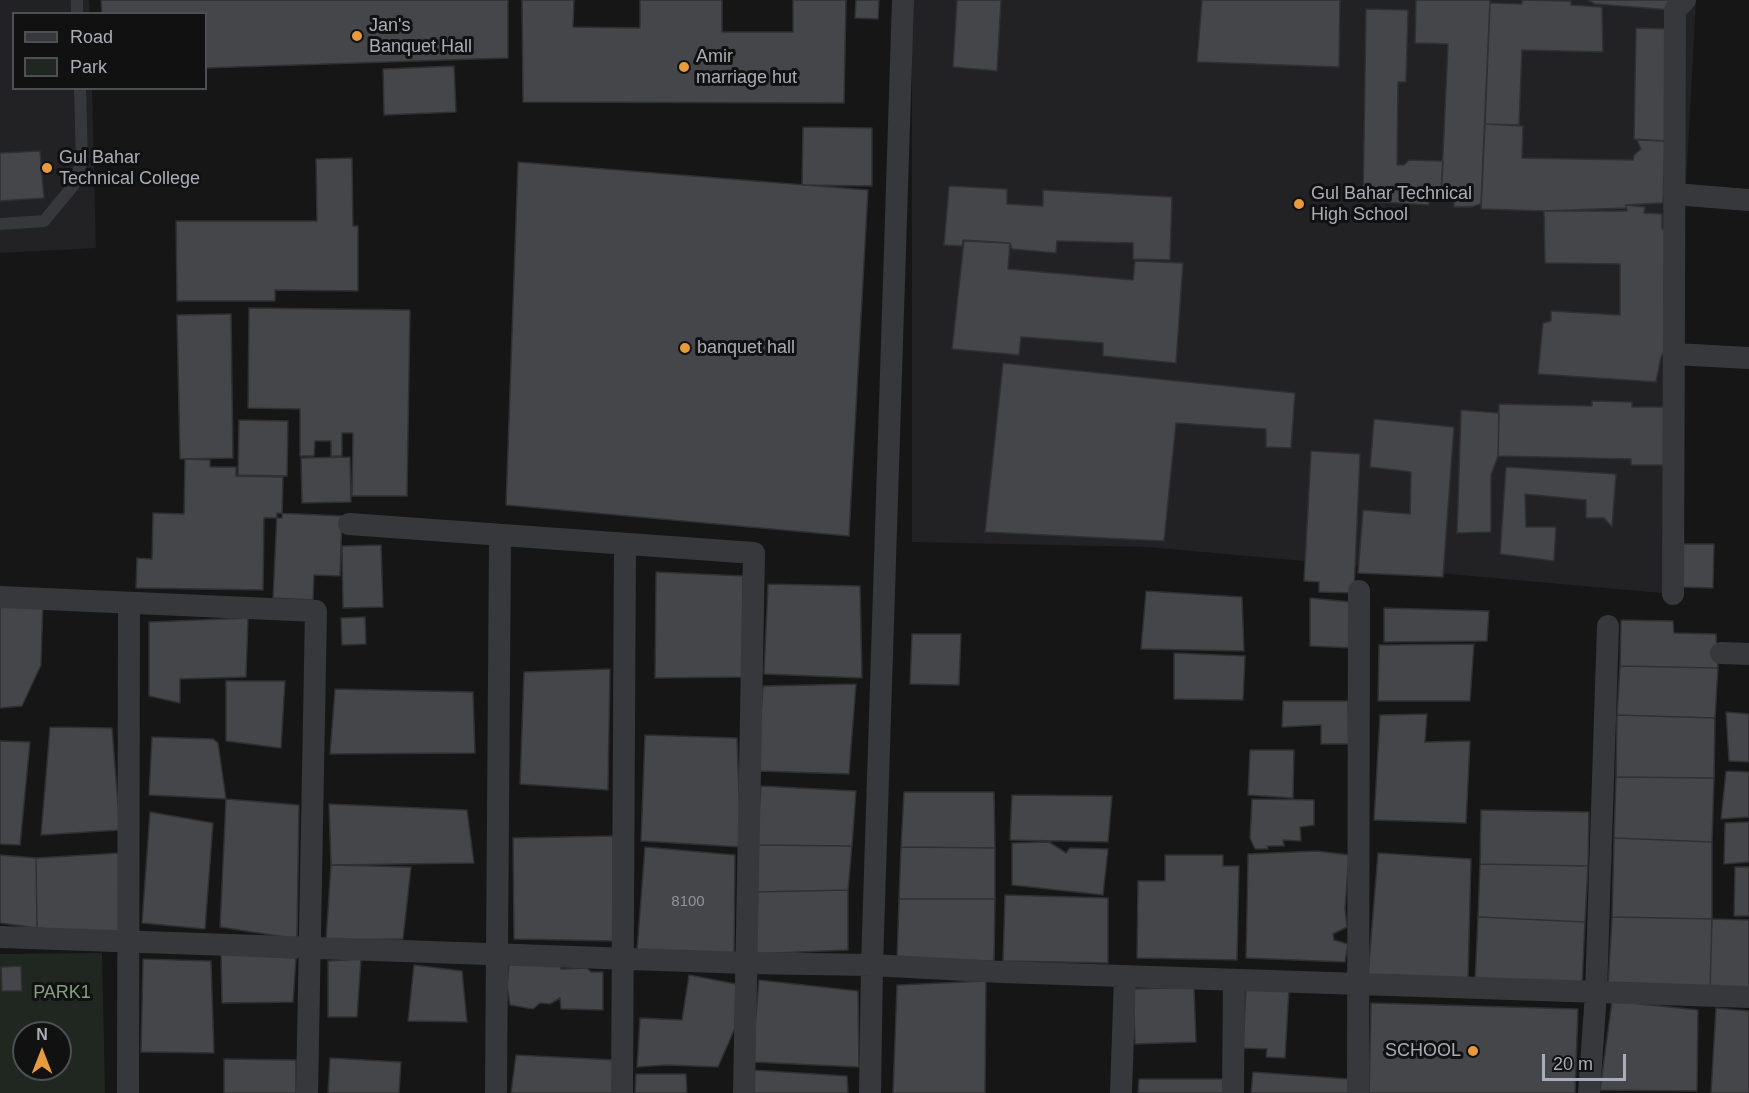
<!DOCTYPE html>
<html>
<head>
<meta charset="utf-8">
<style>
  body { margin:0 }
  #map { position:relative; width:1749px; height:1093px; overflow:hidden; background:#161617; font-family:Helvetica,sans-serif }
  canvas { display:block }
  .legend { position:absolute; left:12px; top:12px; width:195px; height:78px; box-sizing:border-box; background:#111112; border:2px solid #4d5054; margin:0; padding:8px 10px; list-style:none; font-size:18px; color:#a8aeb7 }
  .legend li { display:flex; align-items:center; gap:12px; height:30px }
  .legend b { width:30px; border:2px solid #4d5054 }
  .north { position:absolute; left:12px; top:1021px; width:60px; height:60px; box-sizing:border-box; background:#111112; border:2px solid #4d5054; border-radius:50%; rotate:0deg; font-size:16px; font-weight:700; line-height:24px; text-align:center; color:#a8aeb7 }
  .north::after { content:''; display:block; margin:auto; width:21px; height:27px; background:#e89b3d; clip-path:polygon(50% 0,100% 100%,50% 72%,0 100%) }
  .scale { position:absolute; left:1542px; top:1054px; width:84px; height:27px; box-sizing:border-box; border:3px solid #a8aeb7; border-top:0; padding-left:8px; font-size:18px; line-height:21px; white-space:nowrap; color:#a8aeb7; -webkit-text-stroke:4px #111112; paint-order:stroke }
</style>
</head>
<body>
<div id="map">
<canvas width="1749" height="1093"></canvas>
<ul class="legend">
<li><b style="height:8px;background:#37383c"></b>Road</li>
<li><b style="height:16px;background:#202720"></b>Park</li>
</ul>
<div class="north">N</div>
<div class="scale">20 m</div>
</div>
<script>
const g = document.querySelector('canvas').getContext('2d');
g.lineJoin = 'round';
function paint(path, color) { g.fillStyle = color; g.fill(path, 'evenodd'); }
const shape = rows => new Path2D(rows.map(r => 'M' + r).join(''));
function trace(path, color, width, dash) { g.strokeStyle = color; g.lineWidth = width; g.lineCap = dash ? 'butt' : 'round'; g.setLineDash(dash || []); g.stroke(path); }
function label(font, color, halo, rows, align = 'center') {
  g.font = font + ' Helvetica,sans-serif'; g.lineWidth = 6; g.setLineDash([]); g.textBaseline = 'middle'; g.strokeStyle = halo; g.fillStyle = color; for (const [text, x, y, turn = 0] of rows) {
    g.save(); g.translate(x, y); g.rotate((+turn || 0) * Math.PI / 180); g.textAlign = isNaN(turn) ? turn : align; if (halo) g.strokeText(text, 0, 0); g.fillText(text, 0, 0); g.restore();
  }
}
paint(shape([
  [0,0,89,0,90,13,14,14,14,88,92,89,96,248,0,253],
  [912,0,1696,0,1674,407,1673,594,1147,547,912,542]
]), '#222224');
paint(shape([
  [102,953,105,1093,0,1093,0,954],
  [24,1033,60,1033,60,1069,24,1069]
]), '#202720');
const building = shape([
  [101,0,508,0,508,58,206,68,206,14,102,14,101,0],
  [522,0,574,0,573,27,640,28,640,0,722,0,722,32,793,32,793,0,846,0,844,103,523,102,522,0],
  [856,0,879,0,878,19,855,18,856,0],
  [957,0,1001,0,997,71,953,67,957,0],
  [1202,0,1340,0,1339,67,1197,62,1202,0],
  [1416,0,1490,0,1481,204,1471,207,1454,207,1454,198,1441,197,1448,44,1415,43,1416,0],
  [1522,0,1571,1,1571,5,1602,7,1603,52,1522,50,1519,125,1485,124,1490,3,1522,4,1522,0],
  [1588,0,1672,0,1671,10,1595,4,1588,0],
  [1366,9,1408,10,1406,82,1398,82,1397,165,1404,165,1409,160,1443,161,1441,197,1429,196,1429,205,1363,201,1366,9],
  [1636,28,1675,29,1665,141,1634,139,1636,28],
  [454,66,456,112,384,115,383,69,454,66],
  [1485,124,1523,126,1522,158,1633,160,1634,155,1641,149,1637,140,1665,141,1663,203,1626,205,1626,208,1544,211,1481,209,1485,124],
  [803,127,872,128,872,186,802,185,803,127],
  [40,151,44,198,0,201,0,153,40,151],
  [352,158,353,226,358,226,358,291,275,290,275,301,177,301,176,221,317,221,316,159,352,158],
  [518,162,868,190,849,536,506,505,518,162],
  [949,186,1007,189,1007,204,1043,206,1043,190,1172,197,1170,260,1133,259,1133,243,1057,241,1056,253,1012,249,1010,243,963,240,962,246,944,245,949,186],
  [1626,205,1645,207,1644,213,1662,214,1662,229,1671,229,1667,347,1661,357,1656,382,1538,374,1543,323,1551,321,1551,311,1620,315,1620,264,1545,263,1544,211,1627,211,1626,205],
  [964,241,1010,243,1008,269,1133,280,1135,261,1183,263,1176,363,1103,356,1103,343,1021,337,1019,355,952,349,964,241],
  [249,308,410,310,407,496,352,496,353,433,342,433,342,456,331,456,331,441,315,441,314,456,300,456,300,409,248,408,249,308],
  [231,314,233,458,180,459,177,315,231,314],
  [1003,363,1295,393,1291,448,1266,447,1266,429,1176,423,1164,541,985,532,1003,363],
  [1592,401,1632,402,1632,407,1674,407,1673,465,1631,465,1631,459,1498,456,1499,404,1592,406,1592,401],
  [1461,410,1499,413,1498,456,1491,475,1491,532,1457,533,1461,410],
  [1374,419,1454,427,1443,577,1358,573,1363,510,1410,514,1411,472,1370,467,1374,419],
  [239,420,288,421,287,476,238,475,239,420],
  [1311,451,1360,454,1354,593,1319,592,1319,582,1304,581,1311,451],
  [350,457,351,502,302,503,301,458,350,457],
  [185,459,210,460,210,467,236,467,236,476,283,477,282,518,264,518,263,590,136,588,137,558,152,559,153,513,184,514,185,459],
  [1506,467,1616,474,1612,527,1604,518,1586,518,1586,500,1525,494,1526,527,1556,527,1554,561,1500,554,1506,467],
  [277,513,342,516,340,576,314,575,313,600,273,598,277,513],
  [1682,544,1714,544,1713,588,1681,587,1682,544],
  [381,545,383,607,343,608,342,546,381,545],
  [656,572,743,576,742,677,655,678,656,572],
  [768,584,860,586,862,678,764,674,768,584],
  [1146,591,1242,597,1244,651,1141,649,1146,591],
  [1310,598,1351,602,1352,648,1310,646,1310,598],
  [43,599,41,665,22,706,0,708,0,604,43,599],
  [1384,608,1489,611,1487,641,1384,642,1384,608],
  [365,617,366,644,342,645,341,618,365,617],
  [248,618,246,677,180,679,180,703,149,696,149,622,248,618],
  [1621,620,1673,621,1674,633,1716,634,1718,668,1620,666,1621,620],
  [912,634,961,634,959,685,910,684,912,634],
  [1474,644,1470,701,1378,701,1379,645,1474,644],
  [1174,653,1245,656,1243,700,1174,699,1174,653],
  [1620,666,1718,668,1715,718,1617,715,1620,666],
  [610,669,608,790,520,784,524,672,610,669],
  [226,681,285,681,281,748,226,741,226,681],
  [856,684,849,774,757,771,763,686,856,684],
  [335,689,473,692,475,753,330,754,335,689],
  [1283,701,1348,701,1349,744,1321,744,1321,725,1282,727,1283,701],
  [1726,712,1749,714,1749,762,1729,761,1726,712],
  [1427,714,1425,742,1470,741,1466,823,1374,820,1380,715,1427,714],
  [1617,715,1715,718,1714,778,1616,777,1617,715],
  [50,727,112,728,120,830,41,835,50,727],
  [645,735,737,738,741,847,641,841,645,735],
  [152,737,213,739,218,743,226,799,149,795,152,737],
  [0,741,30,742,20,845,0,844,0,741],
  [1250,750,1294,750,1293,798,1248,795,1250,750],
  [1726,771,1749,772,1749,817,1721,819,1726,771],
  [1616,777,1714,778,1712,842,1614,838,1616,777],
  [761,786,856,791,852,846,754,845,757,842,761,786],
  [904,792,994,792,995,848,901,847,904,792],
  [1012,795,1112,796,1108,842,1010,840,1012,795],
  [226,799,299,805,297,939,220,927,226,799],
  [1252,799,1314,800,1314,825,1300,827,1301,841,1283,840,1284,846,1267,846,1268,849,1255,849,1250,838,1252,799],
  [329,804,467,810,474,863,331,865,329,804],
  [1481,810,1589,812,1588,866,1480,864,1481,810],
  [150,812,213,823,205,929,142,923,150,812],
  [1749,822,1749,862,1724,864,1725,823,1749,822],
  [613,836,613,941,514,939,513,838,613,836],
  [1614,838,1712,842,1712,919,1612,917,1614,838],
  [1049,842,1066,853,1070,848,1108,849,1103,895,1012,885,1012,843,1049,842],
  [754,845,852,846,848,890,755,892,754,845],
  [645,847,735,855,734,958,637,950,645,847],
  [901,847,995,848,995,899,899,899,901,847],
  [1317,851,1349,855,1345,908,1347,927,1333,934,1334,940,1348,944,1345,962,1246,958,1248,854,1317,851],
  [120,853,120,934,37,928,36,858,120,853],
  [1378,853,1471,859,1468,980,1368,975,1378,853],
  [0,855,36,858,37,928,0,923,0,855],
  [1165,855,1223,855,1223,866,1239,866,1237,960,1137,958,1138,881,1165,881,1165,855],
  [1480,864,1588,866,1585,922,1478,917,1480,864],
  [331,865,411,867,403,939,326,940,331,865],
  [1735,867,1749,867,1749,916,1734,916,1735,867],
  [848,890,848,950,752,954,755,892,848,890],
  [1005,895,1108,898,1108,963,1003,961,1005,895],
  [899,899,995,899,994,961,897,959,899,899],
  [1478,917,1585,922,1582,986,1475,982,1478,917],
  [1612,917,1712,919,1710,989,1608,986,1612,917],
  [1712,919,1749,920,1749,989,1710,989,1712,919],
  [221,954,296,958,293,1002,222,1003,221,954],
  [143,959,211,961,214,1053,141,1052,143,959],
  [361,959,357,1017,328,1017,328,961,361,959],
  [509,964,560,964,561,969,587,968,591,972,603,972,603,1010,561,1009,560,998,550,1004,540,1003,533,1009,510,1005,507,986,509,964],
  [414,965,462,971,467,1022,408,1021,414,965],
  [21,966,22,991,2,991,1,967,21,966],
  [689,975,736,984,735,1028,718,1067,666,1065,637,1067,640,1018,682,1020,689,975],
  [759,980,858,991,859,1067,752,1062,759,980],
  [986,981,985,1093,893,1093,897,985,986,981],
  [1194,987,1196,1042,1135,1044,1133,989,1194,987],
  [1246,987,1289,989,1285,1058,1266,1057,1267,1049,1243,1048,1246,987],
  [1612,1001,1698,1010,1697,1091,1600,1090,1612,1001],
  [1371,1003,1578,1009,1575,1093,1369,1093,1371,1003],
  [1716,1008,1749,1011,1749,1093,1711,1093,1716,1008],
  [516,1055,614,1060,613,1093,511,1093,516,1055],
  [330,1058,401,1062,399,1093,328,1093,330,1058],
  [224,1059,296,1060,296,1093,224,1093,224,1059],
  [752,1070,847,1076,848,1093,753,1093,752,1070],
  [1253,1072,1349,1079,1348,1093,1251,1093,1253,1072],
  [636,1074,686,1074,687,1093,635,1093,636,1074],
  [1139,1079,1225,1079,1226,1093,1138,1093,1139,1079]
]);
paint(building, '#45464a');
trace(building, '#303033', 1.5);
trace(shape([
  [77,0,77,14],
  [0,224,44,221,73,186,82,161,80,88]
]), '#37383c', 12);
trace(shape([
  [1674,194,1749,200],
  [1674,354,1749,358],
  [349,524,754,553,744,1093],
  [1673,594,1675,10,1685,0],
  [0,597,316,611,307,1093],
  [1721,653,1749,654],
  [0,937,746,963,872,965,1002,972,1749,997],
  [128,1093,129,603],
  [496,1093,500,537],
  [622,1093,625,545],
  [870,1093,872,965,903,0],
  [1121,1093,1125,976],
  [1233,1093,1234,980],
  [1358,1093,1359,591],
  [1589,1093,1596,993,1608,626]
]), '#37383c', 22);
for (const [x, y, r, color] of [
  [357,36,6,"#e89b3d"],
  [684,67,6,"#e89b3d"],
  [47,168,6,"#e89b3d"],
  [1299,204,6,"#e89b3d"],
  [685,348,6,"#e89b3d"],
  [1473,1051,6,"#e89b3d"]
]) { const dot = new Path2D(); dot.arc(x, y, r, 0, 2 * Math.PI); g.fillStyle = color; g.fill(dot); trace(dot, '#111112', 2); }
label('15px', '#8f949c', null, [
  ["8100",688,902]
]);
label('18px', '#a8aeb7', '#111112', [
  ["Jan's",369,26],
  ["Banquet Hall",369,47],
  ["Amir",696,57],
  ["marriage hut",696,78],
  ["Gul Bahar",59,158],
  ["Technical College",59,179],
  ["Gul Bahar Technical",1311,194],
  ["High School",1311,215],
  ["banquet hall",697,348],
  ["SCHOOL",1461,1051,"right"]
], 'left');
label('18px', '#82a180', '#111112', [
  ["PARK1",62,993]
]);
</script>
</body>
</html>
